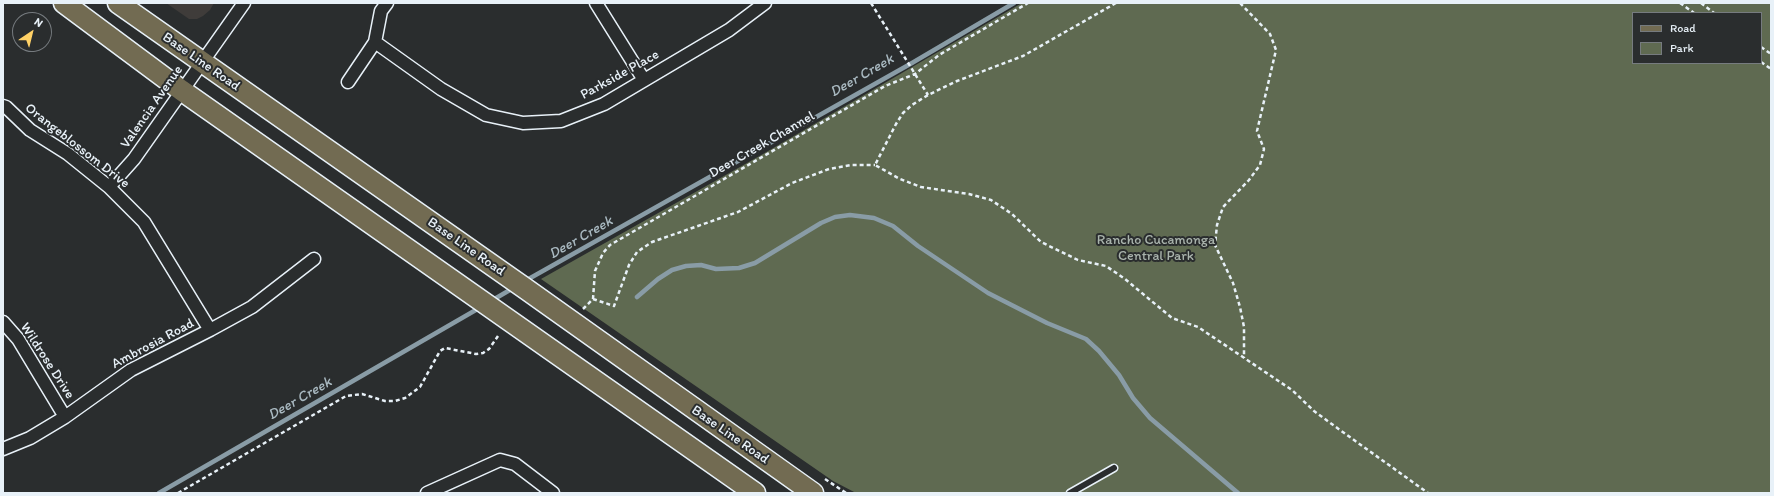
<!DOCTYPE html>
<html>
<head>
<meta charset="utf-8">
<style>
  body { margin:0 }
  #map { position:relative; width:1774px; height:496px; overflow:hidden; background:#2a2d2e; font-family:Itim,sans-serif }
  canvas { display:block }
  .frame { position:absolute; inset:0; border:4px solid #e8f1f8; pointer-events:none }
  .legend { position:absolute; left:1632px; top:12px; width:130px; height:52px; box-sizing:border-box; background:#2a2d2e; border:1px solid #767b7f; margin:0; padding:5px 7px; list-style:none; font-size:12px; color:#e8f1f8 }
  .legend li { display:flex; align-items:center; gap:8px; height:20px }
  .legend b { width:20px; border:1px solid #767b7f }
  .north { position:absolute; left:12px; top:12px; width:40px; height:40px; box-sizing:border-box; background:#2a2d2e; border:1px solid #767b7f; border-radius:50%; rotate:35deg; font-size:11px; font-weight:700; line-height:16px; text-align:center; color:#e8f1f8 }
  .north::after { content:''; display:block; margin:auto; width:14px; height:18px; background:#ffd166; clip-path:polygon(50% 0,100% 100%,50% 72%,0 100%) }
</style>
</head>
<body>
<div id="map">
<canvas width="1774" height="496"></canvas>
<div class="frame"></div>
<ul class="legend">
<li><b style="height:5px;background:#726b52"></b>Road</li>
<li><b style="height:11px;background:#5f6a51"></b>Park</li>
</ul>
<div class="north">N</div>
</div>
<script>
const g = document.querySelector('canvas').getContext('2d');
g.lineJoin = 'round';
function paint(path, color) { g.fillStyle = color; g.fill(path, 'evenodd'); }
const shape = rows => new Path2D(rows.map(r => 'M' + r).join(''));
function trace(path, color, width, dash) { g.strokeStyle = color; g.lineWidth = width; g.lineCap = dash ? 'butt' : 'round'; g.setLineDash(dash || []); g.stroke(path); }
function label(font, color, halo, rows, align = 'center') {
  g.font = font + ' Itim,sans-serif'; g.lineWidth = 4; g.setLineDash([]); g.textBaseline = 'middle'; g.strokeStyle = halo; g.fillStyle = color; for (const [text, x, y, turn = 0] of rows) {
    g.save(); g.translate(x, y); g.rotate((+turn || 0) * Math.PI / 180); g.textAlign = isNaN(turn) ? turn : align; if (halo) g.strokeText(text, 0, 0); g.fillText(text, 0, 0); g.restore();
  }
}
paint(shape([
  [166,3,214,3,210,10,203,16,197,19,189,19]
]), '#3f3c3a');
paint(shape([
  [1022,3,1771,3,1771,493,856,493,833,481,541,279,763,154],
  [1633,13,1761,13,1761,63,1633,63]
]), '#5f6a51');
trace(shape([
  [525,281,912,63,1014,3],
  [637,297,658,279,672,270,686,266,701,265,716,269,739,268,755,263,821,223,835,217,850,215,874,218,893,226,918,246,988,293,1047,323,1086,339,1099,351,1119,375,1133,398,1150,418,1238,493],
  [491,301,515,287],
  [159,493,481,307]
]), '#899ca6', 4.5);
const lane = shape([
  [1070,493,1114,468]
]);
const street = shape([
  [596,3,644,80],
  [375,42,441,89,486,115,523,123,561,121,604,104,729,30,765,3],
  [348,82,375,42,381,11,387,3],
  [3,106,6,107,30,130,68,154,109,187,144,222,210,330],
  [109,187,134,159,244,3],
  [3,322,18,339,65,417],
  [3,449,30,438,65,417,131,370,210,330,252,307,314,259],
  [427,493,500,460,515,464,553,493]
]);
const primary = shape([
  [64,3,181,90,755,493],
  [118,3,526,289,813,493]
]);
trace(lane, '#e8f1f8', 9);
trace(street, '#e8f1f8', 15);
trace(primary, '#e8f1f8', 23);
trace(shape([
  [871,3,928,95],
  [1116,3,1023,56,957,81,928,95,912,105,903,113,896,124,875,165,900,179,921,187,969,194,991,200,1012,214,1041,242,1078,260,1106,266,1125,279,1172,318,1198,327,1292,390,1314,411,1340,430,1428,493],
  [1240,3,1270,34,1276,50,1257,131,1264,149,1260,165,1249,180,1223,207,1217,225,1215,245,1233,283,1240,307,1244,327,1244,358],
  [1680,3,1694,13],
  [1701,3,1714,13],
  [1761,47,1771,54],
  [1761,62,1771,69],
  [593,299,614,306,629,265,637,252,652,242,738,212,792,183,829,169,851,165,875,165],
  [583,309,593,299,595,271,603,253,610,245,885,86,915,74,939,55,1028,3],
  [825,479,846,493],
  [178,493,346,396,362,394,385,401,395,401,405,398,420,387,440,351,445,348,476,354,483,353,489,349,498,336]
]), '#e8f1f8', 2.5, [4, 3]);
trace(lane, '#2a2d2e', 6);
trace(street, '#2a2d2e', 12);
trace(primary, '#726b52', 20);
label('14px', '#e8f1f8', '#2a2d2e', [
  ["Base Line Road",201,62,35],
  ["Parkside Place",620,75,-29],
  ["Valencia Avenue",152,107,-55],
  ["Deer Creek Channel",762,145,-30],
  ["Orangeblossom Drive",77,146,38],
  ["Base Line Road",466,247,35],
  ["Ambrosia Road",153,344,-28],
  ["Wildrose Drive",47,361,57],
  ["Base Line Road",730,435,35]
]);
label('14px', '#aab4ad', '#2a2d2e', [
  ["Rancho Cucamonga",1156,240],
  ["Central Park",1156,256]
]);
label('italic 15px', '#a9b9c1', '#2a2d2e', [
  ["Deer Creek",862,76,-30],
  ["Deer Creek",581,238,-30],
  ["Deer Creek",300,399,-30]
]);
</script>
</body>
</html>
